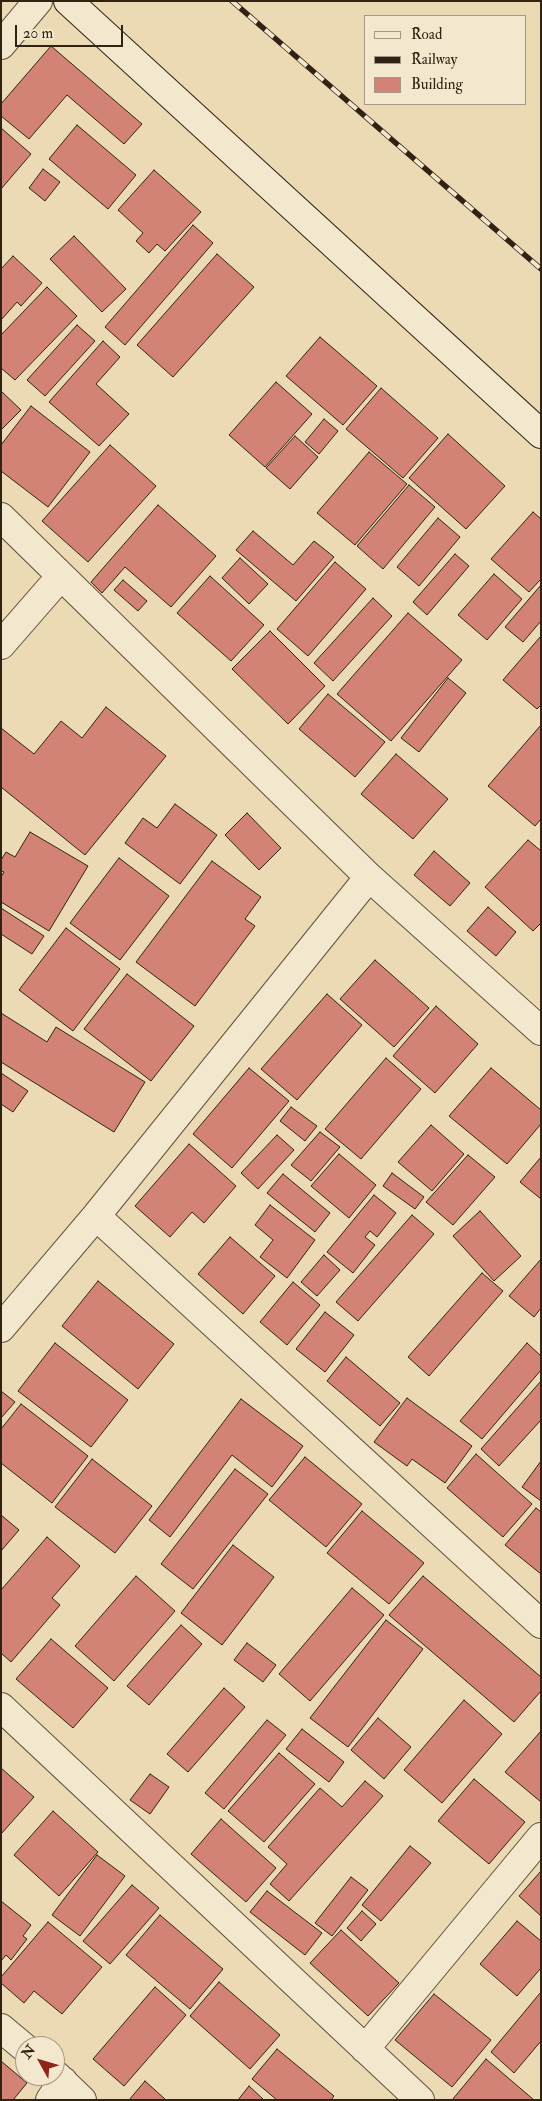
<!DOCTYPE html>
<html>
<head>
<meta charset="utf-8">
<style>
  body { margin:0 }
  #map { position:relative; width:542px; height:2101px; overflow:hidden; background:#ecdab4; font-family:"IM FELL Double Pica",serif }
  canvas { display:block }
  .frame { position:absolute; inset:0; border:2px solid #312314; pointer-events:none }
  .legend { position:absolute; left:364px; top:15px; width:162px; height:90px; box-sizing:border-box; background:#f3e7ce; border:1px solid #a59984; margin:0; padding:6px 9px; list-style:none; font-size:15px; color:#312314 }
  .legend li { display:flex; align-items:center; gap:10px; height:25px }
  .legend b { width:25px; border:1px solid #a59984 }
  .north { position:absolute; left:15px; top:2036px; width:50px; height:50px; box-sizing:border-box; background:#f3e7ce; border:1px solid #a59984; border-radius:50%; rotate:309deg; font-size:14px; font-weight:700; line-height:20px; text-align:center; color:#312314 }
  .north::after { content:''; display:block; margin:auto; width:18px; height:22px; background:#8f2418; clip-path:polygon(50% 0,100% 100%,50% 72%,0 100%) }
  .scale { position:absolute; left:15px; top:25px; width:108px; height:22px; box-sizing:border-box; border:2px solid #312314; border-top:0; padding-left:6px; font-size:15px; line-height:18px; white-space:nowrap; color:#312314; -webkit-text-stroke:4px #f3e7ce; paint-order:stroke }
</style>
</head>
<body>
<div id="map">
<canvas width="542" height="2101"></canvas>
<div class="frame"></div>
<ul class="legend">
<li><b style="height:6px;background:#f3e7ce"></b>Road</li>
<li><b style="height:6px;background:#312314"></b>Railway</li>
<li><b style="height:14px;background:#d28376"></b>Building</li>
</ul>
<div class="north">N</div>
<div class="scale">20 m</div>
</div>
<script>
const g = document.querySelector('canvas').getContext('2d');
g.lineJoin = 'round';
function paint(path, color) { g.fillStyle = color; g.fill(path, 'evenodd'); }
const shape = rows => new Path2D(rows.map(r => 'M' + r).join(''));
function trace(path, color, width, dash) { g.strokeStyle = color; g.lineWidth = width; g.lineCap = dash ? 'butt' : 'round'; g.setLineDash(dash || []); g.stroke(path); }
const building = shape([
  [51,46,142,124,124,144,67,95,29,139,1,116,1,104,51,46],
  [77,125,136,175,108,209,49,159,77,125],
  [1,128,31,154,1,189,1,128],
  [43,169,60,182,45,201,29,188,43,169],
  [154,170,201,212,165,251,157,244,149,253,136,241,143,233,118,210,154,170],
  [193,225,213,243,125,345,105,327,193,225],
  [74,236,126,289,102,312,50,259,74,236],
  [217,254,254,287,173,377,137,345,217,254],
  [13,256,42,283,21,306,17,302,1,320,1,269,13,256],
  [47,287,77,316,15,380,1,368,1,335,47,287],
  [77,325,95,341,45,396,27,380,77,325],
  [320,337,377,386,343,425,286,376,320,337],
  [103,341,120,357,96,384,129,414,99,446,49,402,103,341],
  [276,382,312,414,265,467,229,435,276,382],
  [381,388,438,438,403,478,346,429,381,388],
  [1,391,21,410,1,430,1,391],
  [31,406,90,452,48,507,1,471,1,445,31,406],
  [324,419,338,431,319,454,305,442,324,419],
  [448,434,505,486,466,529,409,478,448,434],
  [295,436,318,457,290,489,266,468,295,436],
  [110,445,156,486,88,562,42,521,110,445],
  [369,452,407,484,355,545,317,513,369,452],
  [409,485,435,507,383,569,357,546,409,485],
  [158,505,216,556,171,607,125,567,102,593,91,582,158,505],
  [533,512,541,519,541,579,529,592,491,559,533,512],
  [438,518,460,537,419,586,397,567,438,518],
  [253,531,293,565,314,541,334,557,296,601,236,550,253,531],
  [455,554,469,566,427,615,413,602,455,554],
  [240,558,268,584,249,604,222,578,240,558],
  [335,562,366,589,308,656,277,629,335,562],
  [494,574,522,599,487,640,458,615,494,574],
  [210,576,264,625,231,661,177,613,210,576],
  [123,580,147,601,138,611,114,590,123,580],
  [541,585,541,621,523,642,505,627,541,585],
  [373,598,392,616,333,681,314,663,373,598],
  [408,613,462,660,391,741,337,694,408,613],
  [270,631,325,686,288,724,232,669,270,631],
  [541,636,541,705,537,709,503,680,541,636],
  [448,678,466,693,419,752,401,738,448,678],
  [328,694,385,742,355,777,299,729,328,694],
  [106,707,166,756,85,855,1,787,1,728,34,754,61,721,82,738,106,707],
  [541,725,541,819,535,826,488,786,541,725],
  [396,754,448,799,413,839,361,794,396,754],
  [175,804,217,835,180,884,125,843,143,818,157,828,175,804],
  [247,813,281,848,259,870,225,835,247,813],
  [30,832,88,866,49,931,1,902,1,877,4,872,1,871,1,860,6,852,15,857,30,832],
  [528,840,541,851,541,923,533,931,485,887,528,840],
  [434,851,470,883,450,906,414,875,434,851],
  [119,858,169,896,120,960,70,923,119,858],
  [212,861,261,897,245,919,255,926,195,1006,136,962,212,861],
  [488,907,516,932,496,956,467,931,488,907],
  [1,908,44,936,32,954,1,934,1,908],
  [66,928,120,969,73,1031,19,990,66,928],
  [375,960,429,1008,394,1047,340,999,375,960],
  [127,974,194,1026,151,1081,84,1029,127,974],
  [327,994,362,1025,297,1100,261,1069,327,994],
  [436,1006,478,1044,435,1093,393,1056,436,1006],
  [1,1013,47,1042,56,1027,145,1082,114,1132,1,1062,1,1013],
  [386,1058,421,1089,361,1159,325,1129,386,1058],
  [249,1068,289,1101,232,1168,193,1134,249,1068],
  [491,1068,541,1110,541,1124,507,1164,449,1116,491,1068],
  [1,1073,28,1091,13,1112,1,1104,1,1073],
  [291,1107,317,1126,305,1141,280,1121,291,1107],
  [431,1125,464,1154,432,1191,398,1162,431,1125],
  [320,1132,340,1147,311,1181,291,1165,320,1132],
  [277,1135,294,1150,258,1189,241,1173,277,1135],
  [189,1144,236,1186,204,1223,192,1212,170,1237,135,1206,189,1144],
  [339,1154,376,1185,349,1218,311,1186,339,1154],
  [468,1155,495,1177,453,1225,426,1202,468,1155],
  [541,1157,541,1199,520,1182,541,1157],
  [392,1173,424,1197,415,1209,383,1186,392,1173],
  [283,1174,330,1213,315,1232,267,1193,283,1174],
  [374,1195,396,1213,377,1237,370,1231,365,1237,375,1245,353,1273,327,1252,374,1195],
  [270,1205,315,1240,287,1278,260,1257,273,1240,255,1225,270,1205],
  [480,1211,521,1256,494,1281,453,1236,480,1211],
  [412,1215,434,1234,358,1321,336,1302,412,1215],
  [230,1237,275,1276,243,1314,198,1274,230,1237],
  [324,1255,340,1270,317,1296,301,1282,324,1255],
  [541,1259,541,1308,534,1317,509,1296,541,1259],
  [482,1273,503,1291,429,1376,408,1357,482,1273],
  [98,1281,174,1344,138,1389,62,1326,98,1281],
  [293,1282,320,1305,287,1345,260,1322,293,1282],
  [325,1312,354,1335,325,1372,296,1349,325,1312],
  [55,1343,128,1400,91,1447,18,1391,55,1343],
  [527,1343,541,1356,541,1370,482,1439,460,1421,527,1343],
  [346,1357,400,1403,380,1426,327,1381,346,1357],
  [541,1381,541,1420,499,1466,481,1449,541,1381],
  [1,1391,15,1402,1,1418,1,1391],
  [407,1398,472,1446,445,1483,412,1459,407,1466,374,1442,407,1398],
  [241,1399,303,1446,272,1487,232,1455,170,1537,149,1520,241,1399],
  [21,1404,88,1456,52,1503,1,1463,1,1429,21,1404],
  [476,1454,532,1504,503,1537,447,1488,476,1454],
  [305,1457,362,1504,326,1547,269,1500,305,1457],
  [92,1459,152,1506,115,1553,55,1507,92,1459],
  [541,1461,541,1501,522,1487,541,1461],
  [235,1469,268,1494,193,1589,161,1564,235,1469],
  [536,1508,541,1512,541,1574,505,1545,536,1508],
  [362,1511,424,1563,389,1604,327,1553,362,1511],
  [1,1515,19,1530,1,1551,1,1515],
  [47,1537,80,1566,52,1598,60,1605,11,1662,1,1653,1,1590,47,1537],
  [233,1545,274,1577,222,1645,181,1613,233,1545],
  [136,1576,175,1611,114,1681,75,1646,136,1576],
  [423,1576,541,1677,541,1691,514,1722,389,1615,423,1576],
  [352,1588,384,1615,310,1701,279,1674,352,1588],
  [386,1620,423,1649,348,1747,310,1718,386,1620],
  [181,1625,202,1644,149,1705,127,1686,181,1625],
  [51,1639,108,1688,73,1728,16,1679,51,1639],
  [247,1643,276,1665,263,1682,234,1660,247,1643],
  [224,1688,245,1707,188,1772,167,1754,224,1688],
  [464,1700,502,1734,442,1803,404,1770,464,1700],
  [378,1718,411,1747,384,1779,351,1750,378,1718],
  [267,1720,286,1735,224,1809,205,1793,267,1720],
  [302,1729,344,1762,329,1782,286,1749,302,1729],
  [541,1731,541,1802,505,1772,541,1731],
  [279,1753,315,1784,264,1842,228,1811,279,1753],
  [1,1768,34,1797,1,1834,1,1768],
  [150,1774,169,1787,150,1814,130,1800,150,1774],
  [474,1779,525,1822,489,1864,438,1821,474,1779],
  [365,1781,383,1796,289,1901,270,1884,287,1864,268,1847,320,1788,342,1807,365,1781],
  [53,1811,98,1852,59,1896,14,1855,53,1811],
  [221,1819,276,1868,246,1902,191,1854,221,1819],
  [410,1846,431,1863,381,1921,362,1905,410,1846],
  [97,1855,125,1876,80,1936,52,1915,97,1855],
  [541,1871,541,1916,519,1896,541,1871],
  [351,1877,368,1890,332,1936,315,1923,351,1877],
  [132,1885,159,1908,110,1964,83,1941,132,1885],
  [267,1891,322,1933,305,1955,250,1912,267,1891],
  [1,1901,31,1925,23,1936,27,1939,11,1960,6,1955,1,1961,1,1901],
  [362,1911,376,1924,361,1941,347,1928,362,1911],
  [160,1915,223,1969,190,2009,126,1955,160,1915],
  [517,1921,541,1941,541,1968,517,1996,480,1964,517,1921],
  [48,1922,102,1967,62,2014,34,1991,24,2003,1,1983,1,1977,48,1922],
  [341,1930,399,1983,368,2016,310,1963,341,1930],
  [219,1982,280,2035,250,2069,190,2016,219,1982],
  [155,1987,186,2015,124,2086,93,2059,155,1987],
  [541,1992,541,2041,514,2073,491,2052,541,1992],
  [434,1994,491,2040,452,2087,395,2040,434,1994],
  [277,2049,334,2096,331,2100,277,2100,252,2079,277,2049],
  [486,2059,534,2100,452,2100,486,2059],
  [1,2061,27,2083,13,2100,1,2100,1,2061],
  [145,2081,166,2100,129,2100,145,2081],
  [249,2086,264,2100,238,2100,249,2086]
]);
paint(building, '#d28376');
trace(building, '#312314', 1);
const minor = shape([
  [1,45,38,1],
  [1,517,369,877,541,1031],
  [1,645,61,576],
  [96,1216,541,1624],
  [1,1328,96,1216,369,877],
  [1,1707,420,2100],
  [1,2028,25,2048],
  [365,2049,541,1837],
  [55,2074,82,2100],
  [50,2100,63,2081]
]);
const secondary = shape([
  [68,1,541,434]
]);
trace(minor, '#60513c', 30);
trace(secondary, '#312314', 30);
trace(minor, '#f3e7ce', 28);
trace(secondary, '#f3e7ce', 28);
const rail = shape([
  [232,1,541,269]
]);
trace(rail, '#312314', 5.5);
trace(rail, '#f3e7ce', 4, [11]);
</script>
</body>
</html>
